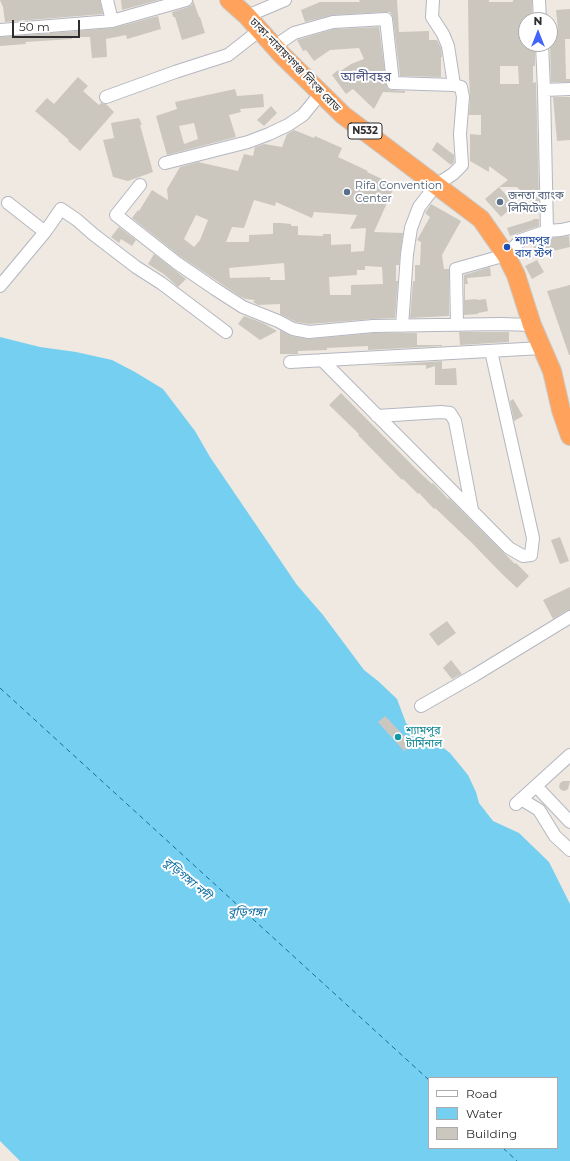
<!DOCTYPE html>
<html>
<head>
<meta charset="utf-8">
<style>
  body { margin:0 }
  #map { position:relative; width:570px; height:1161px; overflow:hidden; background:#efe9e1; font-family:Montserrat,sans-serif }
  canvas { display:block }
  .legend { position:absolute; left:428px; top:1077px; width:130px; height:72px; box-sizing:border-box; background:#fff; border:1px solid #ababab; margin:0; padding:5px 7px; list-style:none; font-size:12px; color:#2e2e2e }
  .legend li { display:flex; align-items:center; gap:8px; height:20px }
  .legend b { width:20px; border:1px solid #ababab }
  .north { position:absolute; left:518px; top:12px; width:40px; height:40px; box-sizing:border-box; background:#fff; border:1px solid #ababab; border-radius:50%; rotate:0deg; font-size:11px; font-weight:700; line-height:16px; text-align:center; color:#2e2e2e }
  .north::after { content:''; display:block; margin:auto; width:14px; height:18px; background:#4264fb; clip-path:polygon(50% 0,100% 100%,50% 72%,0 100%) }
  .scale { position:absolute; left:12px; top:20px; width:68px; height:18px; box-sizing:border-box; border:2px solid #2e2e2e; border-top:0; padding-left:5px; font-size:12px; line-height:14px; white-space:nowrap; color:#2e2e2e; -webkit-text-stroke:3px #fff; paint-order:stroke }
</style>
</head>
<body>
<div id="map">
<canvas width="570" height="1161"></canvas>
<ul class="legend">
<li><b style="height:5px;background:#fff"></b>Road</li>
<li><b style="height:11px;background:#75cff0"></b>Water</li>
<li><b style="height:11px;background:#cbc7bf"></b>Building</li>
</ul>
<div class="north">N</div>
<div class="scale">50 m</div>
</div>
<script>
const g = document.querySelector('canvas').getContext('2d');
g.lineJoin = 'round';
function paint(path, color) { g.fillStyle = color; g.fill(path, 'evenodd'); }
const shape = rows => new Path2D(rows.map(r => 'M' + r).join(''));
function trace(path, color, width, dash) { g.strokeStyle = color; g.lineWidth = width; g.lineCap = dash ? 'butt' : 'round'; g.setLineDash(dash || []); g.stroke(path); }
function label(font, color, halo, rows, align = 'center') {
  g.font = font + ' Montserrat,"Noto Sans Bengali",sans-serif'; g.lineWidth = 4; g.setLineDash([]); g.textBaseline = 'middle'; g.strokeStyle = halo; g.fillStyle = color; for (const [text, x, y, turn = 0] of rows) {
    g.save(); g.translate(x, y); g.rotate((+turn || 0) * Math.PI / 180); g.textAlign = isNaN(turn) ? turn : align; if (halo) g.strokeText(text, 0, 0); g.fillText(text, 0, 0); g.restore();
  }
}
paint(shape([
  [0,337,40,347,76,352,112,360,135,372,163,389,195,431,210,457,297,585,323,615,364,670,378,681,397,699,406,723,413,730,437,743,450,753,468,775,476,792,479,803,493,821,519,833,549,862,570,904,570,1161,20,1161,0,1141],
  [429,1078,557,1078,557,1148,429,1148]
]), '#75cff0');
trace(shape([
  [0,688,429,1080],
  [503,1148,517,1161]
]), '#0d6fa3', 1, [5, 4]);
paint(shape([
  [0,0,100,0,103,14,5,22,3,7],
  [121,0,159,0,122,10],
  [193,0,199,17,200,17,205,33,182,40,175,17,173,17,172,12,188,7,192,5],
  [359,0,397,0,399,32,429,31,429,40,437,40,441,48,442,57,441,57,441,77,400,76,393,18,392,15,390,12,386,12,333,15,305,22,301,10,320,2,360,2],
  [468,0,489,0,489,2,513,2,513,0,532,0,532,20,526,20,526,47,535,47,535,66,533,66,533,83,536,82,539,201,530,201,517,187,499,187,508,180,489,166,489,172,470,161,470,134,481,135,481,115,469,115,470,97,469,77],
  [500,66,518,66,519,84,500,84],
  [570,9,570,39,565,39,566,79,570,79,570,82,551,82,550,44,550,29,558,29,556,10],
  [158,16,161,29,127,39,126,35,106,39,107,57,92,58,90,37,72,37,72,39,25,42,26,44,0,46,0,37,113,28],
  [379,27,387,87,389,89,392,90,405,91,405,93,383,92,374,109,353,89,346,94,332,75,338,70,339,72,351,64,364,59,359,48,330,50,314,61,306,50,303,51,297,40,334,29],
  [78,77,88,86,83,91,99,105,101,103,106,104,114,112,80,151,68,141,69,140,35,111,47,98,54,104],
  [235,89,237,96,263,94,264,107,240,109,241,112,229,115,236,137,167,155,156,116,177,109,175,102],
  [194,123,198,139,184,144,179,126],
  [553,97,570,97,570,140,557,141],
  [271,106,277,113,264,126,257,120],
  [139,118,142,125,140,125,153,172,128,181,113,177,103,140,114,138,111,123],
  [294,130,314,138,315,136,342,148,338,157,368,171,367,172,395,185,374,232,403,233,399,265,396,265,396,281,398,281,395,318,372,319,309,324,296,322,280,314,280,304,258,305,253,302,255,300,246,299,241,297,181,257,132,218,138,210,139,211,152,190,168,200,167,189,180,167,198,162,238,171,244,154,253,156,255,147,264,144,282,147,287,134],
  [254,200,275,206,276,202,312,218,314,212,357,215,350,229,366,228,364,251,351,252,351,244,331,245,331,234,323,234,323,236,298,235,298,226,291,226,291,224,281,223,273,223,273,234,249,235,249,242,226,242,232,227,244,228],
  [196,215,208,220,200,240,194,247,184,239],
  [284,263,285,280,270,280,270,277,230,278,229,268],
  [365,266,382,267,383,284,351,285,351,295,330,295,329,277,357,275,357,270,365,270],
  [437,142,454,155,454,162,451,165,432,150],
  [499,187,515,205,501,217,485,199],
  [431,204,461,221,442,255,444,269,449,269,449,316,410,318,413,281,415,281,415,265,420,265,421,242,417,240,430,217,425,213],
  [533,219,539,219,539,226,510,236,507,228,533,220],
  [119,227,136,240,132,246,121,239,119,243,111,237],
  [569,236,570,247,536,255,533,244,549,238],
  [154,254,186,279,178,287,165,275,148,264],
  [537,260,544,272,532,279,525,266],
  [490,267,491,276,467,278,468,284,465,284,465,300,477,299,477,300,486,299,488,311,478,313,478,314,464,315,464,275],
  [570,285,570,355,569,355,547,291],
  [244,316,263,323,277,331,260,340,238,324],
  [280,330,291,336,309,339,373,333,417,333,417,345,442,345,442,346,368,350,368,346,327,348,327,350,298,351,298,354,280,354],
  [459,332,509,332,509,342,460,345],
  [442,361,442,369,456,368,457,385,435,385,435,366,426,369,426,365,369,366],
  [341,393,416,469,432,484,433,483,448,499,449,498,515,564,516,563,529,576,517,588,501,573,472,543,435,508,434,509,419,493,418,494,403,479,402,480,358,435,359,434,329,405],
  [513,399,523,416,514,421,510,401],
  [560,537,569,561,560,564,551,540],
  [570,587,570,610,566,611,553,619,543,600],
  [447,621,456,633,438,646,429,634],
  [451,660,462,674,452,679,443,668],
  [385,716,412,744,404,751,378,722],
  [563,781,570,781,568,789,565,791,561,790,559,787,560,783]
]), '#cbc7bf');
const minor = shape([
  [107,0,112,21,186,0],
  [539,0,540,20],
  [247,16,285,0],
  [0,30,112,21],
  [542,44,544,90],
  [275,46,294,33,333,22,386,19,393,83,454,85],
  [106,97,175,72,228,55,260,30],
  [165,163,248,142,269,134,288,125,303,115,321,93],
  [140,185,116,215,177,263,215,289,243,307,278,321,293,329,309,332,373,326,501,324,532,325],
  [8,203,45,232],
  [547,231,544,90,570,89],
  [0,286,45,232,61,209,77,220,93,234,136,267,161,283,226,332],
  [457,325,456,269,506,255,521,240,547,231,561,230,570,228],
  [402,326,407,254,411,228,419,207,436,185,453,174,462,165,460,134,463,97,461,87,454,85,448,46,443,34,432,17,433,0],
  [322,360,509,548,523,556,531,555,533,538,491,351],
  [290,362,542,348],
  [377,416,441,412,450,413,455,421,472,510],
  [421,706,475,675,570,617],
  [536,786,570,822],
  [521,799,539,810,555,836,570,850],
  [516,804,570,755]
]);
const highway = shape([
  [229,0,247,16,281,54,343,115,481,219,506,255,516,275,532,325,552,371,561,410,570,436]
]);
trace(minor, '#b4b7c1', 14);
trace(highway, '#c9c9c9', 20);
trace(minor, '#fff', 12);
trace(highway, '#ffa35c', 18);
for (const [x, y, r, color] of [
  [347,192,4,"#5c6f8a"],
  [500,202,4,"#5c6f8a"],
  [507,247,4,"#1a4fb4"],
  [398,737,4,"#0f9aa8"]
]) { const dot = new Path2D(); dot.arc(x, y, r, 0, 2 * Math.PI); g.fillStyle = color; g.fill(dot); trace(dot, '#fff', 1.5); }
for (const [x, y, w] of [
  [365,131,34]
]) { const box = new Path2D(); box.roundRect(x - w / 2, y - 8, w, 16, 3); g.fillStyle = '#fff'; g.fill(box); trace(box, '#2e2e2e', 1); }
label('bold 10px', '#2e2e2e', null, [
  ["N532",365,131]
]);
label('11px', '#2e2e2e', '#fff', [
  ["ঢাকা-নারায়ণগঞ্জ লিংক রোড",295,65,46]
]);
label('11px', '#4e5e75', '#fff', [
  ["Rifa Convention",355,186],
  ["Center",355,199],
  ["জনতা ব্যাংক",508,196],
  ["লিমিটেড",508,209]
], 'left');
label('11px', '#164399', '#fff', [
  ["শ্যামপুর",515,241],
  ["বাস স্টপ",515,254]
], 'left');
label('11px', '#0d838f', '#fff', [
  ["শ্যামপুর",406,731],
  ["টার্মিনাল",406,744]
], 'left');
label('italic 12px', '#0d6fa3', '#fff', [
  ["বুড়িগঙ্গা নদী",187,879,40],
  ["বুড়িগঙ্গা",247,912]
]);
label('13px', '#4d5680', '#fff', [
  ["আলীবহর",366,77]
]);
</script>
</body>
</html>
